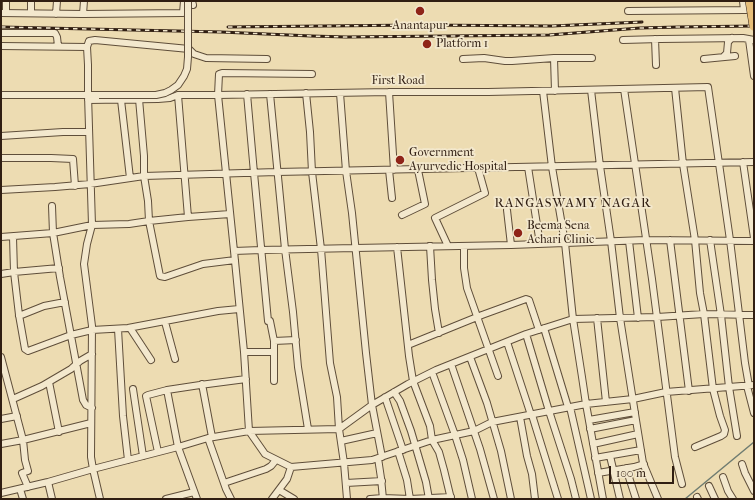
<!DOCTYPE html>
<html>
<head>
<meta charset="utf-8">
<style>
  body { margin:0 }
  #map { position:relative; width:755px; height:500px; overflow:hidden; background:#eddcb2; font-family:"IM FELL French Canon",serif }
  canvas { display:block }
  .frame { position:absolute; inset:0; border:2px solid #301e12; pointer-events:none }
  .scale { position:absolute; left:609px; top:466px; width:65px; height:18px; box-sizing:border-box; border:2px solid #301e12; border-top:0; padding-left:5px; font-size:12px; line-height:14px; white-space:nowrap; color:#301e12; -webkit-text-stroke:3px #f3e8cd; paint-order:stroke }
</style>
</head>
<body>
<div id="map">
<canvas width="755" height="500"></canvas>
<div class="frame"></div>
<div class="scale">100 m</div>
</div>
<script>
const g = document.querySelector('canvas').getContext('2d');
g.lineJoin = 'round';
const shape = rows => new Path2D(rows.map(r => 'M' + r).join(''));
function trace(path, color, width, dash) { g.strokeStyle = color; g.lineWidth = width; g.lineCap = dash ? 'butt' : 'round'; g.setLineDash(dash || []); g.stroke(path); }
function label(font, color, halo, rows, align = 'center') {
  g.font = font + ' "IM FELL French Canon",serif'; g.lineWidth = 3.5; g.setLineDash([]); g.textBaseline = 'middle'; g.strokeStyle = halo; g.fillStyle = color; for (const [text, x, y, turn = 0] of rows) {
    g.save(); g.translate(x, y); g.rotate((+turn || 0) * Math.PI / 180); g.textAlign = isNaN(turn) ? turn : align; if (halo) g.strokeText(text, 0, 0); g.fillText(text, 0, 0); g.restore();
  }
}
trace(shape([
  [685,499,754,442]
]), '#6f7c71', 1.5);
const minor = shape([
  [6,1,6,13],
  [192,1,193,5],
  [743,1,744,10,746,10],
  [628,11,744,10],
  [1,13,83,14,183,13,184,1],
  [31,13,31,1],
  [56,14,57,1],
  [83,14,84,1],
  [1,33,55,33,57,37,58,46],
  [655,39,656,65],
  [623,40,660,39,743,38,754,40],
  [749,40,754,76],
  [1,46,87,47],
  [723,57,727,53,728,42,732,38],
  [554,58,555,91],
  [463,59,484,58,505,61,512,61,554,58,592,58],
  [704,59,735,56],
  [312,74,222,73,219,74,218,95,234,251,261,250,355,248,511,245,646,240,754,241],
  [675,88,683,164,695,240,700,293,704,314,713,389,720,416,725,430,724,434,721,436,695,447],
  [624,89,652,279,675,457,682,484],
  [591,90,600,166,611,241,620,318,636,420,643,463,658,499],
  [543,91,552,167,565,243,573,319,582,377,586,404,603,499],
  [389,92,394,170],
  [306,93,310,132,312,172,321,249,330,363,337,397,339,429,344,463,347,499],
  [340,93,346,171,352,213,366,353,372,405,382,457],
  [247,94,254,173,268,321],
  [270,94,285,249,293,312,298,367,308,429],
  [1,95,99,95],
  [178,95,188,217],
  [88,100,158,99,170,98,178,95,218,95,389,92,488,92,708,87,730,240,745,363,749,386],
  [121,100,130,178],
  [1,136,63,132,89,132],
  [1,158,51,158,73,159,75,186],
  [743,162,754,238],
  [528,167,540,244],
  [389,170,392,198],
  [1,190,55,187,90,184,144,176,277,172,754,162],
  [52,206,53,233,60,277,83,400,86,405,92,408],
  [507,210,511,245],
  [230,214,188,217,149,221,160,276,165,277,203,264,235,260],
  [402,215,425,204,418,170],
  [1,237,53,233,92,225,129,224,149,221,148,201,144,176,144,156,139,99],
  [13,237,14,272,19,315,25,349,28,351,71,335,92,330,128,328,218,311,239,309],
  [670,240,689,391],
  [710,240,721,315,729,387,737,436],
  [629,241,638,318],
  [430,246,432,280,435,309,439,333],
  [448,246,435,218,485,193,478,168],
  [464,246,464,268,467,288,498,376],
  [397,247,409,356,413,381,430,426,432,440,439,452,444,470,451,499],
  [234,251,244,352,249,431,265,454,291,467,372,460,432,440,474,431,492,422,586,404,633,399,666,392,754,385],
  [1,274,14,272,59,268],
  [19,316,44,306,65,302],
  [597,318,606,402],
  [270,321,274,341],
  [165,322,175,359],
  [130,328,151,360],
  [544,328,568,407],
  [118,329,123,416,128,460],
  [526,334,549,411,571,479,576,499],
  [507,342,531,415],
  [408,345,482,315,526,299,529,300,539,330],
  [244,352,274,352,274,341,296,340],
  [1,357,23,440,25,460,28,471,22,473,28,487],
  [470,357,487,403,501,451,511,499],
  [451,364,480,449,494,499],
  [432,372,455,435,463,460,472,499],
  [274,381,274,352],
  [49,382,59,432],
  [202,384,212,437],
  [747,386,754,413],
  [133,389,143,456],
  [394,392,400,401,411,431,426,482,429,499],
  [385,397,403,450],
  [13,399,42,386,71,369,80,361,92,354],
  [570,407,591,499],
  [532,415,558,499],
  [520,417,527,456,532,474,535,499],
  [1,419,17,416],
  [589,420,635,412],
  [590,429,636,420],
  [208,438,226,489,231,499],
  [341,441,377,433],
  [1,444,23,440,91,423],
  [593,444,638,434],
  [398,451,407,480,410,499],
  [158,452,146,396,148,395,167,390],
  [610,456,620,499],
  [378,458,381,478,383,499],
  [595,458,641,450],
  [742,464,745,473,754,491],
  [626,468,636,499],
  [598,473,634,467,644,464],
  [723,477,728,491,733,499],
  [48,482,52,499],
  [224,483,266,469,271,466,276,460],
  [346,483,382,481],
  [709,486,715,499],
  [20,489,23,499],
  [279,490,294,499],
  [1,493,48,482,93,469,178,447,208,438,249,431,339,429,372,405,408,384,436,370,526,334,573,319,657,317,704,314,754,315],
  [697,497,698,499],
  [100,499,93,469,91,457,92,326,84,264,87,244,92,225,88,95,88,65,87,47,89,41,95,40,189,49,194,54,206,58,267,59],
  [166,499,194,492],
  [197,499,178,447,167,390,200,385,246,379],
  [272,499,287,479,291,467],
  [370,499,383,498,410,499,451,497]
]);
trace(minor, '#5f4e3a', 8);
trace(minor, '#f3e8cd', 6);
const rail = shape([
  [1,27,221,32,311,36,346,37,549,35,640,28,679,27,754,26],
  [228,27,420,25,552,26,642,22]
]);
trace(rail, '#301e12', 3);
trace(rail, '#f3e8cd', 1.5, [4.5]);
const minorBridge = shape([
  [99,95,156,95,165,93,171,90,178,85,184,76,187,69,188,57,188,1]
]);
const highwayBridge = shape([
  [750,1,754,26]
]);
trace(minorBridge, '#5f4e3a', 8, []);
trace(highwayBridge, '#301e12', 10, []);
trace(minorBridge, '#f3e8cd', 6);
trace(highwayBridge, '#e6be79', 9);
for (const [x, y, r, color] of [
  [420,11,5,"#8f2418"],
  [427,44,5,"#8f2418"],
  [400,160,5,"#8f2418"],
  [518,233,5,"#8f2418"]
]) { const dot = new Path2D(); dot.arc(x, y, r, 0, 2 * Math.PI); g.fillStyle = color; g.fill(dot); trace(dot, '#f3e8cd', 1.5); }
label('12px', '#301e12', '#f3e8cd', [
  ["Anantapur",420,26,"center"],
  ["Platform 1",436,44],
  ["Government",409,153],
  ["Ayurvedic Hospital",409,167],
  ["Beema Sena",527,226],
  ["Achari Clinic",527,240]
], 'left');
label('12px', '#301e12', '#f3e8cd', [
  ["First Road",398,81]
]);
g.letterSpacing = '1px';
label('13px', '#301e12', '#f3e8cd', [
  ["RANGASWAMY NAGAR",573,204]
]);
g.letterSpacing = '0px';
</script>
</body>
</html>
